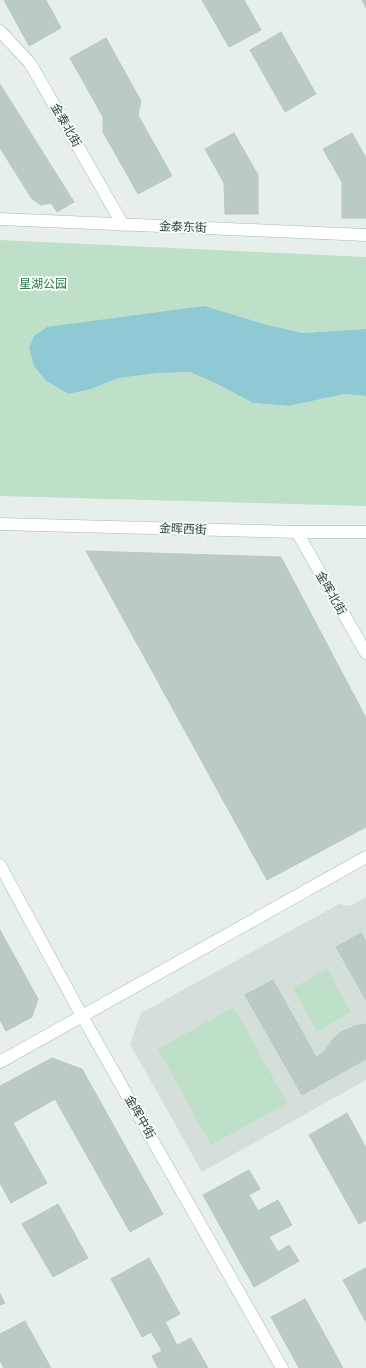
<!DOCTYPE html>
<html>
<head>
<meta charset="utf-8">
<style>
  body { margin:0 }
  canvas { display:block; background:#e6efeb }
</style>
</head>
<body>
<canvas width="366" height="1368"></canvas>
<script>
const g = document.querySelector('canvas').getContext('2d');
g.lineJoin = 'round';
function paint(path, color) { g.fillStyle = color; g.fill(path, 'evenodd'); }
const shape = rows => new Path2D(rows.map(r => 'M' + r).join(''));
function trace(path, color, width, dash) { g.strokeStyle = color; g.lineWidth = width; g.lineCap = dash ? 'butt' : 'round'; g.setLineDash(dash || []); g.stroke(path); }
function label(font, color, halo, rows, align = 'center') {
  g.font = font + ' Commissioner,"Noto Sans SC",sans-serif'; g.lineWidth = 4; g.setLineDash([]); g.textBaseline = 'middle'; g.strokeStyle = halo; g.fillStyle = color; for (const [text, x, y, turn = 0] of rows) {
    g.save(); g.translate(x, y); g.rotate((+turn || 0) * Math.PI / 180); g.textAlign = isNaN(turn) ? turn : align; if (halo) g.strokeText(text, 0, 0); g.fillText(text, 0, 0); g.restore();
  }
}
paint(shape([
  [366,897,366,1080,202,1172,130,1044,141,1013,339,904,350,906]
]), '#d4dfda');
paint(shape([
  [0,240,366,257,366,329,303,333,264,324,34,366,46,381,69,394,91,389,119,378,159,373,190,372,219,385,253,403,289,406,344,394,366,396,366,506,0,496],
  [327,969,351,1012,317,1031,293,988],
  [234,1007,287,1103,211,1145,158,1049]
]), '#bfe0c8');
paint(shape([
  [204,306,264,324,303,333,366,329,366,396,344,394,289,406,253,403,219,385,190,372,159,373,119,378,91,389,69,394,46,381,34,366,29,348,34,336,47,327]
]), '#8ec9d4');
const building = shape([
  [4,0,46,0,61,28,29,46,4,0],
  [202,0,244,0,261,30,229,47,202,0],
  [362,0,366,0,366,8,362,0],
  [281,32,316,94,285,112,250,50,281,32],
  [106,38,141,101,138,115,172,176,138,194,103,132,103,117,70,58,106,38],
  [0,84,74,202,57,212,51,203,41,205,32,199,0,148,0,84],
  [234,133,258,175,258,214,225,214,224,183,205,149,234,133],
  [352,133,366,158,366,218,342,218,342,182,323,149,352,133],
  [86,551,281,557,366,718,366,827,267,880,86,551],
  [0,930,38,999,32,1017,6,1031,0,1020,0,930],
  [361,933,366,942,366,1000,336,947,361,933],
  [273,980,316,1057,324,1052,333,1039,341,1032,355,1026,366,1024,366,1059,302,1095,245,995,273,980],
  [52,1058,82,1069,163,1214,130,1232,55,1099,13,1123,47,1183,11,1203,0,1183,0,1086,52,1058],
  [347,1113,366,1148,366,1220,359,1224,309,1135,347,1113],
  [249,1170,260,1189,249,1195,258,1211,278,1200,292,1225,269,1237,278,1252,289,1245,299,1261,254,1287,203,1195,249,1170],
  [58,1204,88,1258,53,1277,22,1224,58,1204],
  [149,1258,180,1314,165,1322,177,1345,191,1338,208,1368,158,1368,152,1356,162,1351,151,1332,142,1337,111,1279,149,1258],
  [366,1268,366,1322,343,1280,366,1268],
  [0,1294,5,1303,0,1305,0,1294],
  [305,1299,343,1368,299,1368,271,1317,305,1299],
  [25,1321,51,1368,4,1368,0,1361,0,1334,25,1321]
]);
paint(building, '#bbcac4');
trace(building, '#b8c9c2', 1);
const minor = shape([
  [0,31,30,63,123,225],
  [0,219,366,235],
  [0,524,297,532,366,532],
  [297,532,366,653],
  [0,865,82,1016,282,1368],
  [0,1062,366,857]
]);
trace(minor, '#a8b8b2', 13);
trace(minor, '#fff', 12);
label('12px', '#24423a', '#f7fbf9', [
  ["金泰北街",66,125,60],
  ["金泰东街",183,227,2],
  ["金晖西街",183,529,2],
  ["金晖北街",331,593,60],
  ["金晖中街",140,1117,60]
]);
label('12px', '#2d7a4b', '#f7fbf9', [
  ["星湖公园",43,284]
]);
</script>
</body>
</html>
